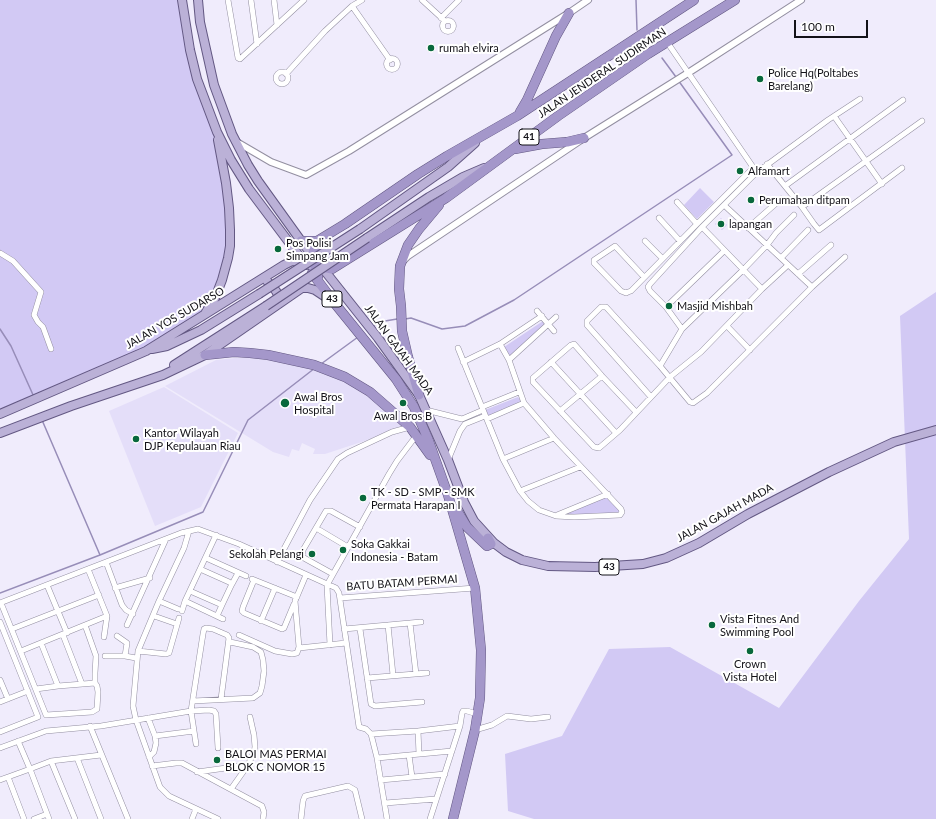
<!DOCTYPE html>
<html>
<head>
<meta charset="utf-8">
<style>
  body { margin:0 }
  #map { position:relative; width:936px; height:819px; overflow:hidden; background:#f0ecfc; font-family:Lato,sans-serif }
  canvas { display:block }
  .scale { position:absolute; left:794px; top:20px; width:74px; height:18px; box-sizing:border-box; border:2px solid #131218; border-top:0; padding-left:5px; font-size:12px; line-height:14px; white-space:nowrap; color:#131218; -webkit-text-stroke:3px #fff; paint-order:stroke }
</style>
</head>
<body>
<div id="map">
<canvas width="936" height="819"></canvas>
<div class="scale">100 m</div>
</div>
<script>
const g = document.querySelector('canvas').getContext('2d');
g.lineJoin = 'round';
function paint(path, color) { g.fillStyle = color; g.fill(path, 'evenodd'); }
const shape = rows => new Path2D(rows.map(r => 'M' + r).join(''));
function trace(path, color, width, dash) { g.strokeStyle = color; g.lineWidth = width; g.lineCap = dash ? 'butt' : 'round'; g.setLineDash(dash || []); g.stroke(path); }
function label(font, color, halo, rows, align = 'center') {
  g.font = font + ' Lato,sans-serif'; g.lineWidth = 4; g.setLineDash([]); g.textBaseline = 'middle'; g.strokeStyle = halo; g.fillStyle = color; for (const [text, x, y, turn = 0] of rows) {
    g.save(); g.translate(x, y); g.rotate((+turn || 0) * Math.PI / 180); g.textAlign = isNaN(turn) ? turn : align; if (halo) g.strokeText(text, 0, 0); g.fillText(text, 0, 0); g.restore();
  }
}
paint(shape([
  [245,357,273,359,329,372,373,399,404,428,325,454,313,454,315,449,302,443,299,451,292,449,289,457,273,452,165,386,216,360],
  [164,387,238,433,201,507,155,526,109,411]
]), '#e4def9');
paint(shape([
  [0,0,185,0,189,24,203,90,225,157,230,178,233,202,232,224,224,265,213,292,197,322,177,338,0,414],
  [700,188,714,202,697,219,684,205],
  [721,218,727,225,722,230,715,224],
  [936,292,936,819,534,819,508,811,505,754,562,736,609,649,670,647,779,708,859,601,909,539,900,316],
  [543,321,546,325,510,358,504,347],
  [518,397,524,405,489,420,485,410],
  [606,497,621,512,619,513,572,515,566,514]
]), '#d2c9f4');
trace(shape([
  [636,0,637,30],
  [662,58,676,77],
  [405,319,411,318,442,329,465,326,514,300,732,155,678,80],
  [373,326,379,322,397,319],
  [0,329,11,346,34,397],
  [321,364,358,337],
  [42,420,100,555],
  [0,593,100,555,203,512,248,420,315,368]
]), '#978db8', 1.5);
const minor = shape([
  [228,0,238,58,240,59,304,0],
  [251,0,257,44],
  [274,0,277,25],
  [422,0,445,21],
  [352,6,390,60],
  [441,18,459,0],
  '442.5 26a5.5 5.5 0 1 1 11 0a5.5 5.5 0 1 1-11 0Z',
  [667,42,755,170],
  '386.5 64a5.5 5.5 0 1 1 11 0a5.5 5.5 0 1 1-11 0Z',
  '276 78a6 6 0 1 1 12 0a6 6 0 1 1-12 0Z',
  [286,74,325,31,352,6,362,0],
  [834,116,882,184],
  [767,164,802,207,814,224,819,230,902,168],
  [785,186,903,100],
  [677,202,697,224],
  [724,205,812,287],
  [802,207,922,121],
  [659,218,680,241],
  [702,227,762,289],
  [748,228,781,199],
  [645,241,662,258],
  [0,253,13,261,41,292,34,315,38,322,43,327,51,349],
  [781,258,808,230],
  [798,274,831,245],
  [644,277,615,246,594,260,594,263,621,291,626,293,628,292,631,291,697,224,753,168],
  [666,307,724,251],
  [537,311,554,331],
  [727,326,750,350],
  [682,329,666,307,650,291,648,287,650,284,702,227,756,173,828,120,860,99],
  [458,348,503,459,520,491,528,501,539,510,556,516,574,517,620,515,622,512,621,509,554,438,524,403,509,360,500,344],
  [509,360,556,317],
  [463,362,500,344,542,316],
  [551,362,616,433],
  [660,366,682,329,743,270,767,245,776,233,794,215],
  [651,397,587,325,587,321,601,307,606,307,660,366,690,402,693,403,707,393,812,287,845,257],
  [482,407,519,392],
  [426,410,462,419,483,410],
  [560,411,602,376],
  [636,412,602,376,574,344,571,345,533,378,533,382,594,447,599,448,620,430,670,377,701,352,762,289,788,265],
  [487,419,524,403],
  [503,459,554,438],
  [448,460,460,431,465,424,485,416],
  [520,491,580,467],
  [557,515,608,494],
  [316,528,348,547],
  [189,531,184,548,159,601,138,651,133,706,136,720,160,787,169,796,218,819],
  [206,558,246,576],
  [106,562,122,605,126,610,133,614],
  [277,562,310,500,338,459,347,453,392,432,410,427],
  [88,569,107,616,104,637],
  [333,574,304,558,302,556,303,550,326,511,331,511,360,527],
  [252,579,297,597],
  [254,580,243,607,242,611,244,613,282,629,284,628,294,604],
  [232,584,238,573],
  [47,585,67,633],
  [115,588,150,578],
  [190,591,222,605,230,588,232,584,229,582,200,569],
  [340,598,475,588],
  [159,601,178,609],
  [185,601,223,619],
  [0,603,181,533,198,529,239,544,336,588,339,593,359,727,366,729,371,734,377,758,387,819],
  [1,603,46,715,92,712,97,709,98,692,97,686,95,683,95,673,96,656,85,625],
  [182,611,185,601,216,535],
  [154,616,177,624],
  [217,616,222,605],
  [261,621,275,588],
  [0,622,38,717,0,732],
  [410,623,416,674],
  [127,625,166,539],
  [388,625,393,675],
  [12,629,99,595],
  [344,629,421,622],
  [360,629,371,704,375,706,422,702],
  [63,635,82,684],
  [239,635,275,651,292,654,297,653,299,647,295,601,306,575],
  [117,636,127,643,125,656],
  [41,643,58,686],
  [330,645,327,585,389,474,397,461,416,436],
  [299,648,346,643],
  [21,651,107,616],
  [138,651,166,654,169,653,179,618],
  [105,656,125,656,136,658],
  [367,678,427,673],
  [0,680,8,699],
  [36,689,58,686,95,683],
  [193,701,253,698,260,693,262,686,264,671,263,660,261,652,253,647,230,642],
  [0,702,28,691],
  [148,718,155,736,156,743,154,752,149,757],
  [90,726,128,819],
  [475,730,492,725,507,716,531,719,548,717],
  [418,731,419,754],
  [371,734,418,731,460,726],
  [155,736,194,731],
  [18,741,30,769,51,761,75,819],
  [196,744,191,711,203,634,204,629,206,628,213,629,227,635,229,638,221,699],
  [0,748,46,731,101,726,191,711,209,710,214,711,216,714,218,748],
  [409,755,412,777],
  [77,758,101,819],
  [377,758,452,751],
  [51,761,101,755],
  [152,766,176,763,182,763,262,806,264,812,263,819],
  [197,772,248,765,254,752,255,747,254,735,250,717],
  [0,780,8,777],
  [381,780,445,774],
  [231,789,248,765],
  [385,803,436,799],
  [24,819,8,777,30,769,49,819],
  [34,819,47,814],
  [192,819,196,809],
  [301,819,303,801,305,796,348,786,355,790,362,819],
  [430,819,460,726,462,713,463,711,467,711,477,714]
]);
const tertiary = shape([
  [235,141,271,162,306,175,349,151,569,13,588,0],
  [403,261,408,256,584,138,688,73,801,0]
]);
const primary = shape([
  [182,0,190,50,197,79,217,132,231,160,249,189,306,265],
  [198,0,200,22,214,85,232,134,248,165,258,181,304,245],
  [360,229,448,167,475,143],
  [367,238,429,197,463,177,484,168],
  [301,241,378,338,419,395,448,460,464,502,474,521,494,543,506,552,522,560,548,566,595,567,643,564,666,558,699,543,748,514,829,472,894,442,936,430],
  [267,281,276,291,279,297,279,303],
  [206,312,215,298,222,280,228,258,230,246,230,230,229,208,226,183,218,140],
  [152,349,167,346,201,330,259,294],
  [174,365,266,306],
  [0,414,146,351,284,265,292,261,304,262,312,266],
  [0,433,71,406,163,375,205,355,302,288,308,288,315,290,330,300]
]);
const trunk = shape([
  [520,112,527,100,556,36,569,13],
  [515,149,542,144,567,142,584,138],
  [301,241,317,241,345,224,418,174,447,156,517,116,694,0],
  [317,241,313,253,315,267,318,277],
  [322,267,332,269,446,198,558,116,648,54,735,0],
  [312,273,336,305,396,379,414,407,428,439,448,495,475,588,481,650,480,698,475,730,453,819],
  [205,355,234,352,250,353,268,355,314,365,345,377,370,392,410,427,430,455],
  [419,395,408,357,402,331,401,306,399,289,400,266,408,245,419,229,439,205],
  [456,509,467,527,487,546,491,544,488,538]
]);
trace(minor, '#938fa1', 6);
trace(tertiary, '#938fa1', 8);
trace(primary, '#635883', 10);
trace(trunk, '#635883', 10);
trace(minor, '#fff', 5);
trace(tertiary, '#fff', 6);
trace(primary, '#bbb1d7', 8);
trace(trunk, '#a497ca', 9);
const primaryBridge = shape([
  [259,294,360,229],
  [266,306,367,238]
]);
trace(primaryBridge, '#635883', 10, []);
trace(primaryBridge, '#bbb1d7', 8);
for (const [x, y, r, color] of [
  [431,48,4,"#08683c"],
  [760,79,4,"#08683c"],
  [740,171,4,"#08683c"],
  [751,200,4,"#08683c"],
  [721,224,4,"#08683c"],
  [278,249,4,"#08683c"],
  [669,306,4,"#08683c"],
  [285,403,5,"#08683c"],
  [403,403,4,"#08683c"],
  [136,439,4,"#08683c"],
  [363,498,4,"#08683c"],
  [343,550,4,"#08683c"],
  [312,554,4,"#08683c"],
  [712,625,4,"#08683c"],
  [750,651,4,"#08683c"],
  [217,760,4,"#08683c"]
]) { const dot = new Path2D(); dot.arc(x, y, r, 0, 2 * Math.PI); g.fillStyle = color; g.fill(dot); trace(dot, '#fff', 1.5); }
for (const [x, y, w] of [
  [529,137,20],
  [332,299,20],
  [609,567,20]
]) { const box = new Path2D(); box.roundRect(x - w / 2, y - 8, w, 16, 3); g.fillStyle = '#fff'; g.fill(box); trace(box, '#131218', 1); }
label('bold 10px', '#131218', null, [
  ["41",529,137],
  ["43",332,299],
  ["43",609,567]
]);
label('11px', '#131218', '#fff', [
  ["rumah elvira",439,48],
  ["Police Hq(Poltabes",768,73],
  ["Barelang)",768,86],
  ["Alfamart",748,171],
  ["Perumahan ditpam",759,200],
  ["lapangan",729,224],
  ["Pos Polisi",286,243],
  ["Simpang Jam",286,256],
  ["Masjid Mishbah",677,306],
  ["Awal Bros",294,397],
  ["Hospital",294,410],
  ["Awal Bros B",403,416,"center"],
  ["Kantor Wilayah",144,433],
  ["DJP Kepulauan Riau",144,446],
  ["TK - SD - SMP - SMK",371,492],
  ["Permata Harapan I",371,505],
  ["Soka Gakkai",351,544],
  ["Indonesia - Batam",351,557],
  ["Sekolah Pelangi",304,554,"right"],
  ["Vista Fitnes And",720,619],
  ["Swimming Pool",720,632],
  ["Crown",750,664,"center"],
  ["Vista Hotel",750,677,"center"],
  ["BALOI MAS PERMAI",225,754],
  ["BLOK C NOMOR 15",225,767]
], 'left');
label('11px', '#131218', '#fff', [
  ["JALAN JENDERAL SUDIRMAN",602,73,-34],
  ["JALAN YOS SUDARSO",175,318,-30],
  ["JALAN GAJAH MADA",399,350,54],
  ["JALAN GAJAH MADA",725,513,-29],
  ["BATU BATAM PERMAI",402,583,-4]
]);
</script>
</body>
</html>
